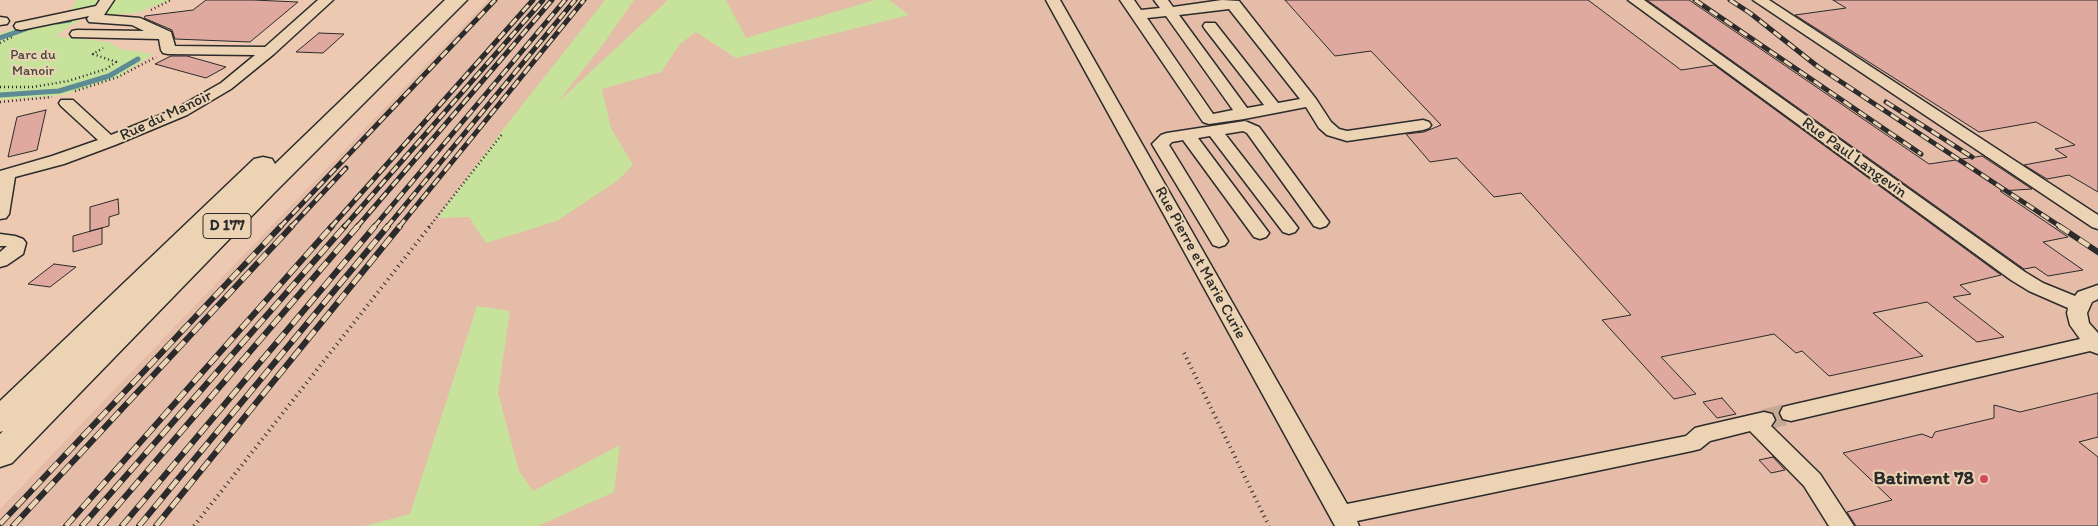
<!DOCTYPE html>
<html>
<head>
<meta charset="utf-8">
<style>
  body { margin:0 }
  canvas { display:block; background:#ecc9b0 }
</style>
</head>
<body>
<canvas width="2098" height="526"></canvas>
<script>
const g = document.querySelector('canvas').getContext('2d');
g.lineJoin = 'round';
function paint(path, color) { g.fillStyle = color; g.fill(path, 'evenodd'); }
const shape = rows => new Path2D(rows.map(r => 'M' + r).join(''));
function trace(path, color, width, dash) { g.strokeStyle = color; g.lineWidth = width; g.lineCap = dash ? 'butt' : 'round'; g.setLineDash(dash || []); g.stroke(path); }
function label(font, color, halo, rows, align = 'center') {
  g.font = font + ' Itim,sans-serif'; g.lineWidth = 4; g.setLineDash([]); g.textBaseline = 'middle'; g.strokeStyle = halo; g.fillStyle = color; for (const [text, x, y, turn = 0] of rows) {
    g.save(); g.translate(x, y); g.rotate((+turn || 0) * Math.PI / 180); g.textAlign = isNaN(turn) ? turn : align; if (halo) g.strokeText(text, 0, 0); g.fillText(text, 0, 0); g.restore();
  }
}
paint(shape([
  [488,0,2098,0,2098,526,0,526,0,509]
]), '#e4bca8');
paint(shape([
  [77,0,170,0,136,13,84,17,55,36,109,42,120,49,153,54,118,77,63,95,0,100,0,34,21,26,65,19],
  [605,0,634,0,604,43,558,102,668,0,726,0,746,38,875,0,889,0,909,15,736,58,696,32,680,44,661,72,602,89,611,128,633,165,617,181,557,221,486,243,469,217,437,218,508,123],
  [477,306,510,311,498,393,519,471,533,491,620,445,614,492,538,526,365,526,410,514]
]), '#c7e39b');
trace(shape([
  [57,22,70,20],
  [0,38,31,27],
  [0,95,59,91,109,76,138,59]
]), '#5c8a95', 5);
const building = shape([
  [206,0,253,0,298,2,250,42,175,39,172,30,144,18,145,16,193,10,206,0],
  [1285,0,1588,0,1681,70,1714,65,2001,275,1960,285,1971,294,1953,297,2004,337,1977,342,1927,302,1873,313,1923,356,1829,376,1802,351,1796,353,1774,334,1661,357,1696,394,1674,399,1602,320,1631,315,1521,193,1494,197,1457,158,1430,162,1406,134,1424,132,1441,125,1371,51,1335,56,1285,0],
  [1647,0,1689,0,1929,164,1982,156,2032,189,2000,191,2068,237,2043,242,2083,270,2048,276,2035,267,2024,269,1647,0],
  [1833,0,2098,0,2098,192,2069,175,2047,179,2024,165,2067,157,2055,149,2075,145,2036,122,1979,132,1795,15,1846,8,1833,0],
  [319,33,344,34,323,53,296,52,319,33],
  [171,56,187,56,226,67,206,78,155,64,171,56],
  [46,110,37,150,8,157,17,117,46,110],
  [118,199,119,214,109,217,109,226,90,231,90,207,118,199],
  [102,228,102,244,73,252,73,236,102,228],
  [54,264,76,267,50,287,28,284,54,264],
  [2098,393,2098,437,2079,442,2098,457,2098,526,1856,526,1847,512,1892,500,1843,453,1922,434,1932,438,1935,432,1994,418,1994,405,2020,412,2098,393],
  [1722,398,1736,414,1717,418,1703,402,1722,398],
  [1773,457,1785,470,1771,473,1759,460,1773,457]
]);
paint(building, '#dfa99f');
trace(building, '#2b2b2b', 1);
trace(shape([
  [1764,420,1791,413]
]), '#c5a995', 21, [21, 11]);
const minor = shape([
  [100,0,114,0,104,15,140,18,171,32,175,46,265,47,318,0,333,0,274,54,231,89,187,115,115,145,64,164,15,177,9,214,6,218,0,219,0,171,52,156,98,140,61,106,59,103,61,100,73,100,111,135,175,109,221,83,255,55,168,54,163,53,161,50,159,39,72,37,70,34,72,31,77,30,144,31,132,25,89,22,87,19,89,16,21,30,16,29,14,26,16,23,21,22,96,6,100,0],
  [1046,0,1060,0,1347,504,1686,436,1695,428,1703,426,1764,412,1772,414,1775,420,1771,426,1820,474,1854,526,1829,526,1804,486,1750,431,1710,441,1700,449,1692,451,1357,521,1359,526,1335,526,1046,0],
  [1120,0,1134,0,1141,10,1160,8,1154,0,1168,0,1173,7,1222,0,1239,1,1316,99,1331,122,1339,129,1347,131,1423,120,1429,122,1431,125,1429,128,1423,130,1347,141,1327,135,1319,128,1306,107,1244,119,1209,124,1203,122,1120,0],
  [1229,9,1300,99,1278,103,1215,23,1205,23,1203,26,1205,29,1264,105,1247,108,1179,15,1229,9],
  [1166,16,1233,110,1213,114,1147,18,1166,16],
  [1628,0,1644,0,2025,272,2043,283,2075,296,2078,292,2098,285,2098,299,2092,302,2087,313,2089,323,2098,333,2098,354,2090,351,1791,421,1783,419,1780,413,1783,407,1791,405,2080,339,2070,325,2067,313,2068,308,2029,291,2011,280,1628,0],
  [1753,0,1769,0,2098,215,2098,229,2092,227,1753,0],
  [0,17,7,18,9,21,7,24,0,25,0,17],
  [1245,121,1259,127,1326,218,1329,222,1326,226,1320,228,1314,226,1247,133,1243,131,1225,134,1295,224,1298,228,1295,232,1289,234,1283,232,1210,136,1198,138,1269,233,1266,237,1260,239,1254,237,1183,140,1172,142,1169,145,1228,241,1225,245,1219,247,1213,245,1152,144,1161,135,1167,133,1245,121],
  [0,234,15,236,23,239,26,243,23,254,7,265,0,267,0,252,7,246,0,246,0,234]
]);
const highway = shape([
  [445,0,467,0,274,193,12,463,0,467,0,434,3,431,0,432,0,401,254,159,263,157,272,159,275,164,445,0]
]);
trace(minor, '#2b2b2b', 3);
trace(highway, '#2b2b2b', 3);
trace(shape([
  [151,10,171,0],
  [0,43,12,37],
  [0,87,33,87,68,81,106,69,116,62,93,54,103,48],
  [75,91,118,77,156,57],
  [0,102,52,97],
  [429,227,503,133]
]), '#2b2b2b', 2.5, [1, 3]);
trace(shape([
  [1184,353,1269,526],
  [194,526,430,226]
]), '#2b2b2b', 4, [1, 4.5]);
paint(minor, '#ecd3b4');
paint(highway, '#ecd3b4');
const railFar1 = shape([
  [1695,0,1921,154],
  [1730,0,1750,13,1817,66,2061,227],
  [1886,102,1972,157],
  [280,227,495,0],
  [291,227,346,168],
  [331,227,533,0],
  [344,227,543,0],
  [357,227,552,0],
  [374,227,565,0],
  [387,227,575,0],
  [399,227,584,0]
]);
const rail = shape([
  [2059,226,2098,252],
  [0,524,281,226],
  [13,526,292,226],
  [66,526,332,226],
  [82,526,345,226],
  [100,526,358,226],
  [122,526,375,226],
  [139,526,388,226],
  [156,526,400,226]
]);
trace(railFar1, '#2b2b2b', 5);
trace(rail, '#2b2b2b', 6);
trace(railFar1, '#ecd3b4', 3, [9]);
trace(rail, '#ecd3b4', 4.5, [12]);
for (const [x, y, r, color] of [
  [1984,479,5,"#d1495b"]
]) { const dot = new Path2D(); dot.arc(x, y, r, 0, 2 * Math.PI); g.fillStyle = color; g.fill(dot); trace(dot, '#ecd3b4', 2); }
label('14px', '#42473c', '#ecd3b4', [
  ["Parc du",33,55],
  ["Manoir",33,71]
]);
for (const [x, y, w] of [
  [227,226,48]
]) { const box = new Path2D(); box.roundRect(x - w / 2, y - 12.5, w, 25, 4); g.fillStyle = '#ecd3b4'; g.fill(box); trace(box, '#2b2b2b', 1); }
label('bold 15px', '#2b2b2b', null, [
  ["D 177",227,226]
]);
label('16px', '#2b2b2b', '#ecd3b4', [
  ["Rue du Manoir",166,116,-25],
  ["Rue Paul Langevin",1854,158,36],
  ["Rue Pierre et Marie Curie",1200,263,61]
]);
label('bold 19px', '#2b2b2b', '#ecd3b4', [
  ["Batiment 78",1974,479]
], 'right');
</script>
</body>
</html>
